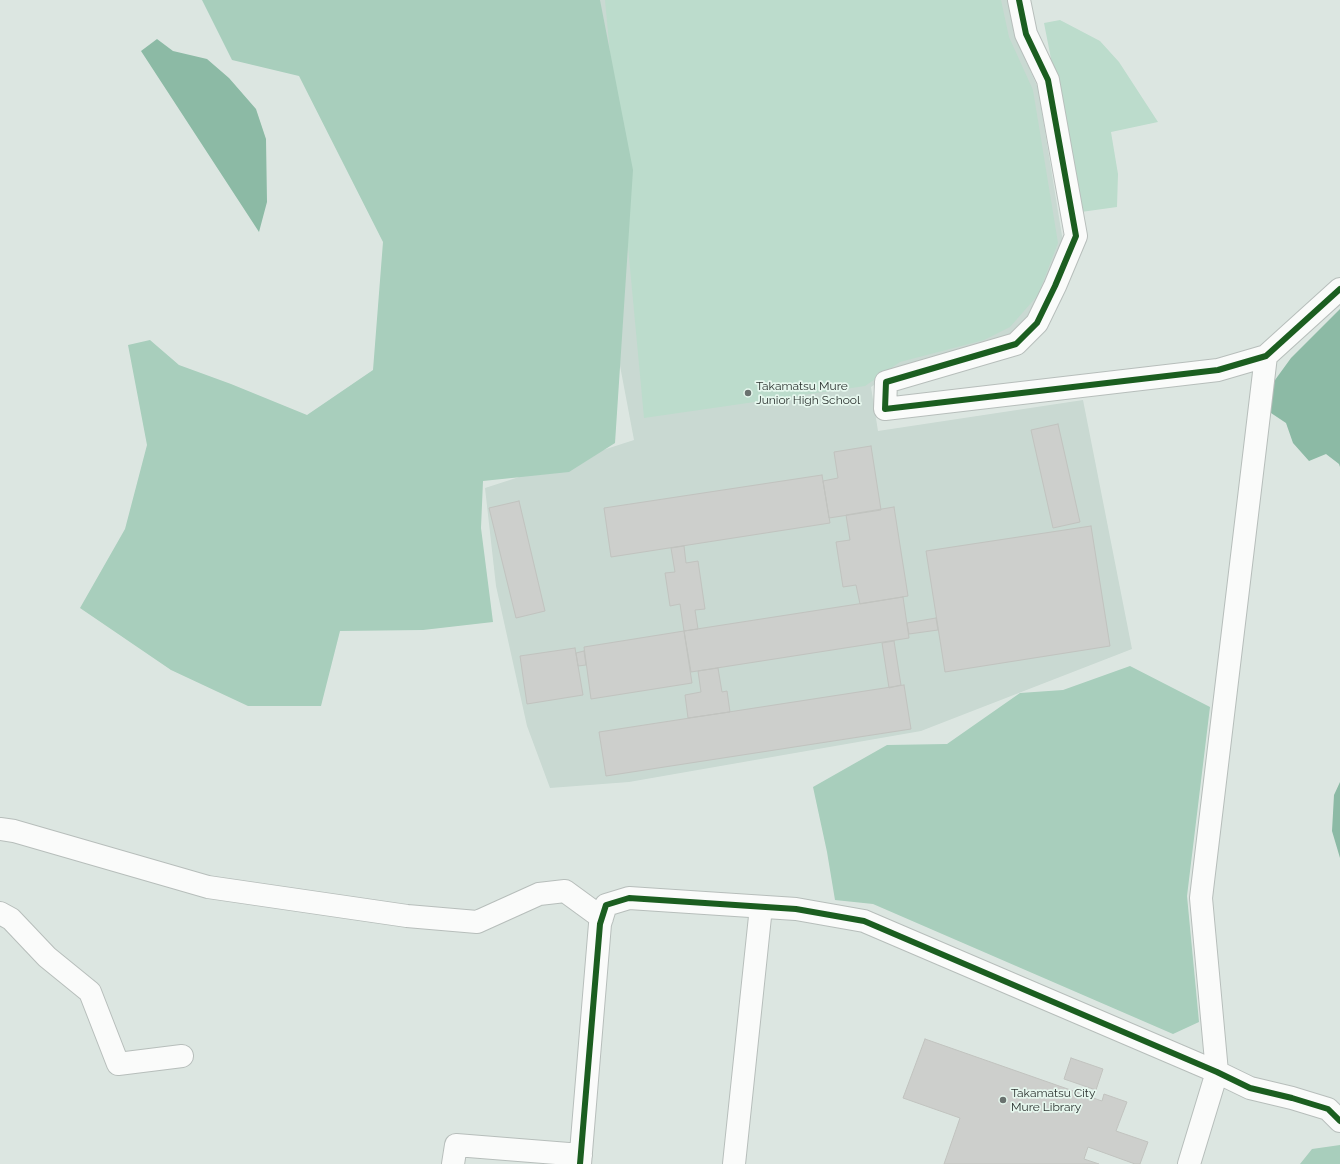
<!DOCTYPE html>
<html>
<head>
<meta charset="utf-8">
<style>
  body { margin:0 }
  canvas { display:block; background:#dce6e1 }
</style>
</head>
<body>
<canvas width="1340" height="1164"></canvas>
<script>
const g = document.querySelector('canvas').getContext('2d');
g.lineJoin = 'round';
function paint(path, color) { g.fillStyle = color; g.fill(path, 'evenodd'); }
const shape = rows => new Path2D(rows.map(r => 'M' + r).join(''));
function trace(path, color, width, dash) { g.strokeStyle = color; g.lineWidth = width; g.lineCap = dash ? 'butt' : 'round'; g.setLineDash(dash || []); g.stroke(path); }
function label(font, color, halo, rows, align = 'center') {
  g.font = font + ' Raleway,sans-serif'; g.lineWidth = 3.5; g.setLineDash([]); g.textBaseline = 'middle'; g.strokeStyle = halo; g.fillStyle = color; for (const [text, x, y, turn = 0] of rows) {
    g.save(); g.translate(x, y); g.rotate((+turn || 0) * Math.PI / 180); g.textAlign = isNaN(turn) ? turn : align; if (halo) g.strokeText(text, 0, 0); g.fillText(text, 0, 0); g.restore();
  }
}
paint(shape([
  [551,0,1008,0,1014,34,1038,88,1063,242,1043,302,1019,331,998,342,898,369,871,387,878,431,1083,400,1132,649,921,731,629,782,550,788,527,726,496,586,485,488,634,440]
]), '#c9d9d2');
paint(shape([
  [605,0,1001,0,1009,37,1033,90,1058,243,1038,295,1010,327,984,340,900,362,865,386,644,418],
  [1060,20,1100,41,1119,62,1158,122,1111,132,1118,174,1117,207,1081,212,1044,23]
]), '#bcdccc');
paint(shape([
  [202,0,600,0,633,170,615,443,569,472,483,481,481,528,493,622,423,630,340,631,321,706,248,706,171,670,80,608,125,529,147,445,128,345,150,340,179,365,231,384,307,415,373,370,383,242,299,76,232,60],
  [1130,666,1210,707,1187,896,1199,1022,1173,1034,873,904,835,900,827,852,813,787,887,745,947,744,1020,693,1063,690],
  [1340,1145,1340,1164,1300,1164,1312,1149]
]), '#a8cebc');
paint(shape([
  [157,39,173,51,207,59,229,78,256,109,266,139,267,202,259,232,141,51],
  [1340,309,1340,467,1339,464,1326,454,1309,461,1293,443,1286,423,1268,411,1275,380,1291,358],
  [1340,782,1340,858,1332,831,1334,795]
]), '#8cbaa5');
const building = shape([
  [1058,424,1080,522,1053,528,1031,430,1058,424],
  [871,446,881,510,829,518,823,481,838,478,834,452,871,446],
  [822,475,830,523,611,557,604,508,822,475],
  [519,501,545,611,516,618,489,508,519,501],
  [894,507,908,596,860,604,856,585,843,587,836,542,850,540,846,515,894,507],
  [1091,526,1110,646,945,672,926,551,1091,526],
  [684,546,686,563,698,561,705,609,695,610,698,629,684,631,680,604,670,606,665,573,675,572,671,548,684,546],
  [903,597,909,638,691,672,684,631,903,597],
  [936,618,938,630,909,634,907,623,936,618],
  [684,631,692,683,591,699,584,647,684,631],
  [894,641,901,685,889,688,882,643,894,641],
  [575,648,583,695,527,704,520,656,575,648],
  [584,651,586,665,578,666,576,653,584,651],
  [718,668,722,692,727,691,730,712,688,718,685,695,701,692,698,671,718,668],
  [904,685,911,729,606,776,599,732,904,685],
  [925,1039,1102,1101,1104,1094,1127,1102,1116,1131,1148,1142,1140,1164,1135,1164,1088,1147,1084,1159,1099,1164,944,1164,960,1118,903,1098,925,1039],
  [1071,1058,1103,1069,1096,1090,1064,1079,1071,1058]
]);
paint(building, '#cdcfcc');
trace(building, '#c1c3bf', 1);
const minor = shape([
  [1019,0,1026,34,1048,80,1076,236,1055,286,1037,323,1016,344,886,382,885,409,1218,370,1266,356,1340,289],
  [0,829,14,831,208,887,407,916,477,922,539,894,565,891,602,918],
  [0,913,11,919,47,957,90,992,118,1064,182,1056],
  [453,1164,456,1145,581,1155],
  [580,1164,600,924,606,905,629,898,796,909,864,921,1217,1072,1250,1088,1292,1098,1328,1109,1340,1121],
  [734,1164,761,907],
  [1189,1164,1217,1072,1201,898,1266,356]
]);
trace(minor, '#b7bebb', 24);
trace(minor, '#fafbfa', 22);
trace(shape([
  [1019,0,1026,34,1048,80,1076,236,1055,286,1037,323,1016,344,886,382,885,409,1218,370,1266,356,1340,289],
  [580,1164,600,924,606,905,629,898,796,909,864,921,1217,1072,1250,1088,1292,1098,1328,1109,1340,1121]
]), '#1b5e20', 6);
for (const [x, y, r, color] of [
  [748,393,4,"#6a726f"],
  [1003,1100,4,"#6a726f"]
]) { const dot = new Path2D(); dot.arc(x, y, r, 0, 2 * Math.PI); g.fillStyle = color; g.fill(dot); trace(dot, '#e6f7ee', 1.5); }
label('12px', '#2d3431', '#e6f7ee', [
  ["Takamatsu Mure",756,386],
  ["Junior High School",756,400],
  ["Takamatsu City",1011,1093],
  ["Mure Library",1011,1107]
], 'left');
</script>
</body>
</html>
